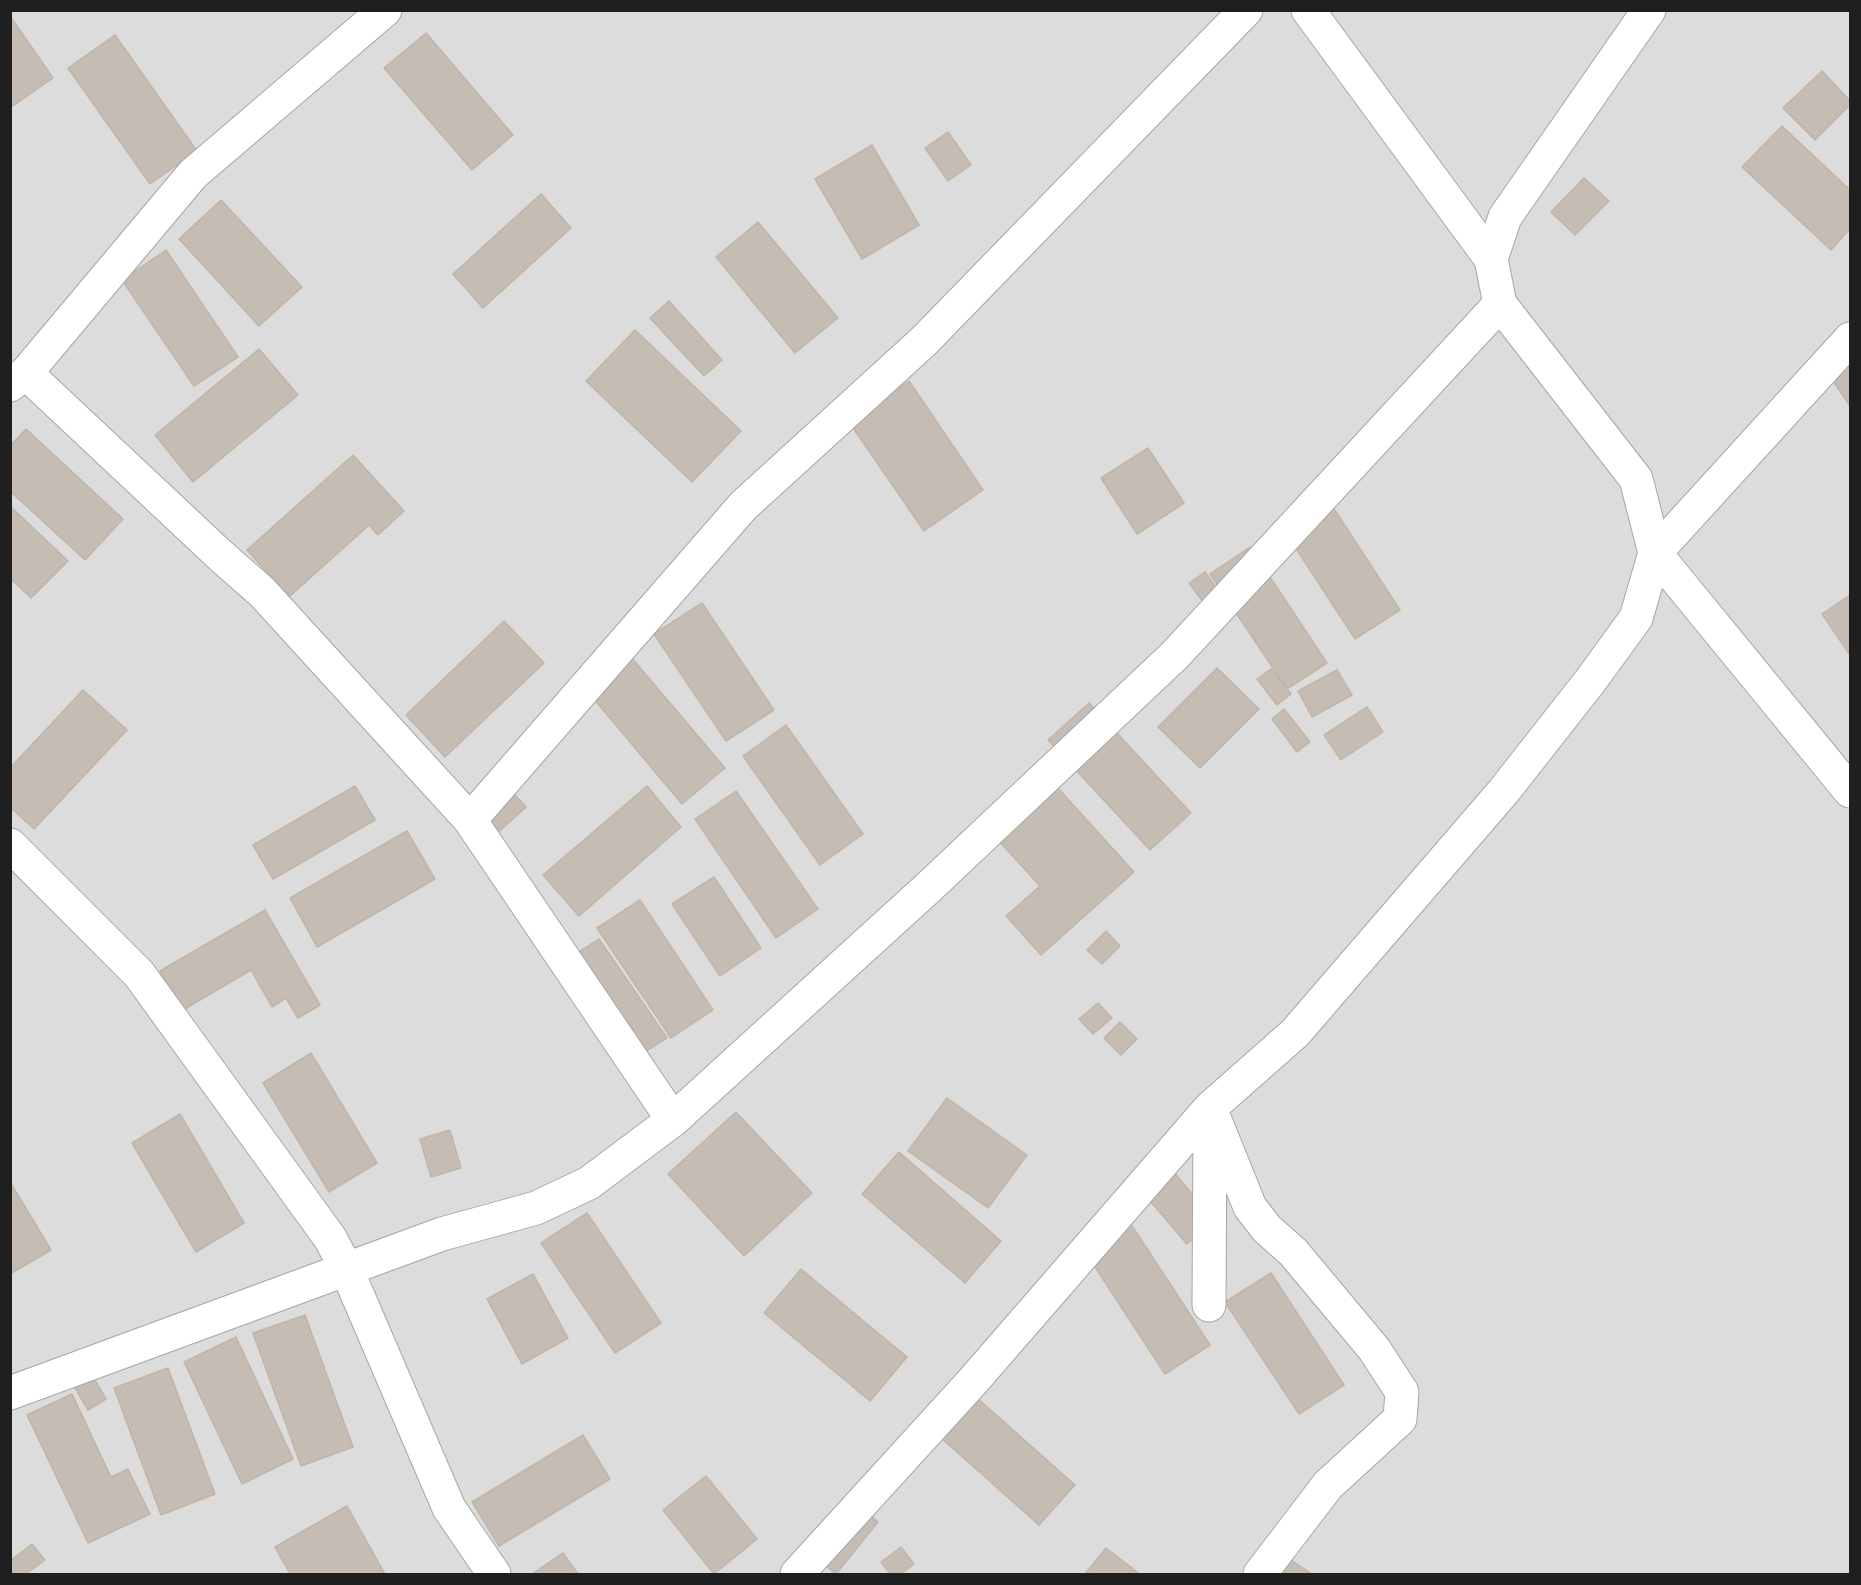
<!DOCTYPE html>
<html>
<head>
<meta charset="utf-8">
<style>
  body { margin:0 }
  #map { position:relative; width:1861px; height:1585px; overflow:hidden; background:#f0ede5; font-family:"PT Sans Narrow",sans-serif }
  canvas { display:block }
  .frame { position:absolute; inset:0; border:12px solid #1f1f1f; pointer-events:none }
</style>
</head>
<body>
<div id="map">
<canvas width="1861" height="1585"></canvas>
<div class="frame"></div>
</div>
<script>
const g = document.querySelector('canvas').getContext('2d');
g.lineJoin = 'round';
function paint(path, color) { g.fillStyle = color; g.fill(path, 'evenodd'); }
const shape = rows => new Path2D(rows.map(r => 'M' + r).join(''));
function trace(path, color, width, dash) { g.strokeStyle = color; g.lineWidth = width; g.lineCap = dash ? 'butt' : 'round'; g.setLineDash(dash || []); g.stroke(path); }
paint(shape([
  [11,11,1850,11,1850,1574,11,1574]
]), '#dddcdc');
const building = shape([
  [10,16,53,78,10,108,10,16],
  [426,33,513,135,472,170,384,68,426,33],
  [115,35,197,151,150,184,68,68,115,35],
  [1822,71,1850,101,1850,105,1815,140,1783,108,1822,71],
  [1782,126,1850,190,1850,229,1831,250,1742,167,1782,126],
  [948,132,971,165,948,181,925,148,948,132],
  [872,145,919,225,862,259,815,179,872,145],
  [1584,178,1609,201,1575,235,1551,212,1584,178],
  [541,194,571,228,483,308,453,274,541,194],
  [221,200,302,287,259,326,179,239,221,200],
  [758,222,838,318,795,353,716,257,758,222],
  [166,250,238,357,194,386,122,280,166,250],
  [669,301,722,360,704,376,650,318,669,301],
  [635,330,741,431,692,482,586,381,635,330],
  [1850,343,1850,406,1821,363,1850,343],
  [259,349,298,395,193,482,155,435,259,349],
  [909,381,983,490,924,531,849,422,909,381],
  [26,429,123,519,85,560,10,491,10,446,26,429],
  [1148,448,1184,503,1137,534,1101,478,1148,448],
  [353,455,404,511,378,535,369,525,289,597,247,550,353,455],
  [1325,495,1400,610,1355,639,1280,524,1325,495],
  [10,506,68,561,31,598,10,578,10,506],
  [1250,547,1327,663,1287,689,1210,574,1250,547],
  [1205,572,1224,599,1209,610,1189,583,1205,572],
  [1850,595,1850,655,1822,614,1850,595],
  [702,603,774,710,726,741,654,634,702,603],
  [504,621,544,663,445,757,406,715,504,621],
  [631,657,725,768,682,804,588,692,631,657],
  [1217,668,1259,709,1200,768,1158,727,1217,668],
  [1271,669,1291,694,1277,705,1257,679,1271,669],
  [1337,670,1352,695,1312,717,1298,691,1337,670],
  [83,690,127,730,34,829,10,807,10,768,83,690],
  [1089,703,1191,813,1150,850,1048,740,1089,703],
  [1367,707,1383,732,1341,760,1324,735,1367,707],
  [1284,709,1310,742,1297,752,1272,719,1284,709],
  [786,725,863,834,820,865,743,756,786,725],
  [355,786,375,820,273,879,253,845,355,786],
  [507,786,526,807,492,838,472,818,507,786],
  [647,786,681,827,579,916,543,875,647,786],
  [1057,787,1134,872,1041,955,1006,916,1040,886,998,840,1057,787],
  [736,791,818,909,776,938,695,819,736,791],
  [407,831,435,879,317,947,290,898,407,831],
  [714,877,761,948,720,976,672,904,714,877],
  [640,900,713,1010,671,1038,597,928,640,900],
  [265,910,320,1005,298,1018,286,998,272,1007,251,970,183,1010,160,971,265,910],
  [1106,931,1120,946,1102,964,1087,950,1106,931],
  [599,939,667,1038,646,1051,579,952,599,939],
  [1098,1003,1112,1018,1093,1034,1079,1019,1098,1003],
  [1120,1022,1137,1039,1121,1055,1104,1038,1120,1022],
  [311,1053,377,1163,329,1192,263,1083,311,1053],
  [947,1098,1027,1155,988,1208,908,1151,947,1098],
  [736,1112,812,1193,744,1256,668,1174,736,1112],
  [180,1114,244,1223,196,1252,132,1143,180,1114],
  [450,1130,461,1168,431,1177,420,1139,450,1130],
  [899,1152,1001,1241,965,1283,862,1194,899,1152],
  [1172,1170,1215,1221,1187,1244,1144,1194,1172,1170],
  [10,1182,51,1250,10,1274,10,1182],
  [1123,1212,1210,1345,1165,1374,1078,1241,1123,1212],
  [587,1213,661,1323,615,1353,541,1243,587,1213],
  [801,1269,907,1357,870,1401,764,1313,801,1269],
  [1271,1273,1344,1385,1299,1414,1225,1302,1271,1273],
  [533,1274,568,1338,522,1364,487,1299,533,1274],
  [305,1315,353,1447,301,1466,253,1333,305,1315],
  [236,1337,293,1459,242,1484,184,1362,236,1337],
  [168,1368,215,1494,161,1515,114,1388,168,1368],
  [89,1370,106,1399,88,1410,71,1381,89,1370],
  [72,1394,111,1477,128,1469,150,1514,88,1543,27,1415,72,1394],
  [976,1397,1075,1485,1039,1525,940,1437,976,1397],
  [583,1435,610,1479,499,1546,472,1502,583,1435],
  [706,1476,757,1539,714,1574,663,1510,706,1476],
  [858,1505,878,1522,836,1574,816,1558,858,1505],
  [347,1506,385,1574,290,1574,275,1547,347,1506],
  [32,1544,45,1560,26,1574,10,1574,10,1561,32,1544],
  [901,1547,914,1564,901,1574,890,1574,881,1562,901,1547],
  [1106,1548,1140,1574,1085,1574,1106,1548],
  [563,1553,578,1574,532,1574,563,1553],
  [1288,1558,1312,1574,1276,1574,1288,1558]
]);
paint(building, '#c5bcb4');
trace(building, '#c2b4a7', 1.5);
const minor = shape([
  [1308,10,1491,259],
  [1500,304,1636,479,1655,553,1850,791],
  [26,373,221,556,262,592,470,820,673,1120],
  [10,385,26,373,193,174,385,10],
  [470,820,743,506,924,341,1246,10],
  [10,845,139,974,330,1238,346,1268,449,1508,494,1574],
  [1210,1108,1250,1207,1267,1229,1293,1252,1374,1349,1402,1392,1400,1419,1328,1485,1260,1574],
  [1209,1305,1210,1125],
  [10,1393,442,1234,536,1208,589,1183,673,1120,929,887,1175,655,1500,304,1491,259,1505,217,1649,10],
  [797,1574,973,1381,1210,1108,1295,1033,1503,792,1591,680,1636,618,1655,553,1850,339]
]);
trace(minor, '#a6a6a6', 35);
trace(minor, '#fff', 33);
</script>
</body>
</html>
